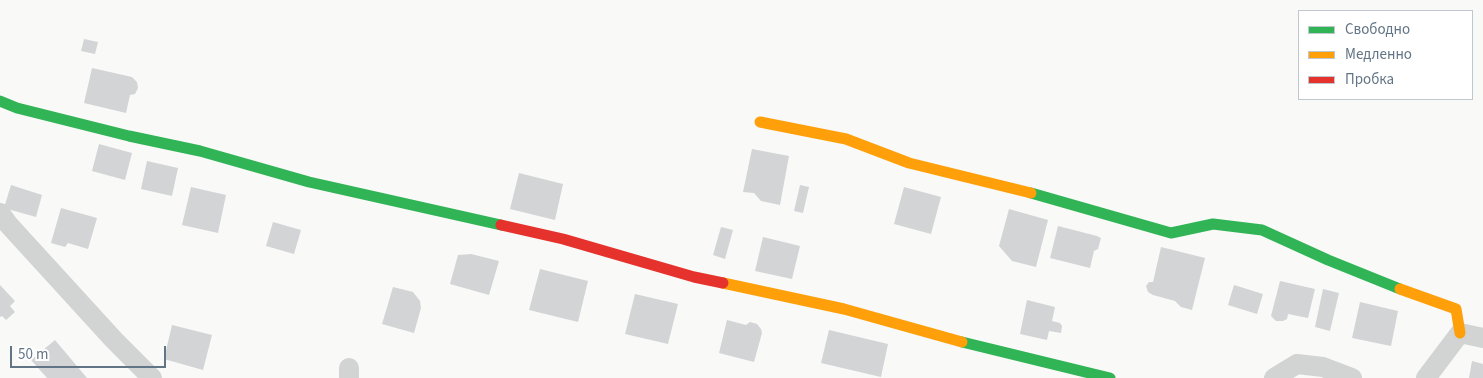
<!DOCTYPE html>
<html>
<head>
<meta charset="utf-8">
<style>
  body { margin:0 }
  #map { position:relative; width:1483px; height:378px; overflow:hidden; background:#f9f9f8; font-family:"Source Sans 3",sans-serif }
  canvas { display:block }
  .legend { position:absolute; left:1298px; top:10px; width:175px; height:90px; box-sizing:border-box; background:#fff; border:1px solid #c0c8cf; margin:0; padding:6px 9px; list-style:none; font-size:15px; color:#627586 }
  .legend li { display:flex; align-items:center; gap:10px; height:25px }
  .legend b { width:25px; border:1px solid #c0c8cf }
  .scale { position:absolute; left:10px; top:346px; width:156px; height:22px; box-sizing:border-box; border:2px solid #627586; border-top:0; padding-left:6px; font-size:15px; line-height:18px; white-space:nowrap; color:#627586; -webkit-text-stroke:4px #fff; paint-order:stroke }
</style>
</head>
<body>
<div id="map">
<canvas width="1483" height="378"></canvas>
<ul class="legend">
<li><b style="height:6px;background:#30b455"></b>Свободно</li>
<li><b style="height:6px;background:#ff9f0a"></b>Медленно</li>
<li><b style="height:6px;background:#e5322d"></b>Пробка</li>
</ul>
<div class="scale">50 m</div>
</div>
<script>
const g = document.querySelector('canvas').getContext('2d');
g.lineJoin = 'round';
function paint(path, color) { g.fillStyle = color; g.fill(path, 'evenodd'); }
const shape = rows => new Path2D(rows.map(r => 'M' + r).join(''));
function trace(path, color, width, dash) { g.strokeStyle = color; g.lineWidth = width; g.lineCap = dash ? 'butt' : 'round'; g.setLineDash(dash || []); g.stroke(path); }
paint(shape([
  [84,39,98,42,95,54,81,51],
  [92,68,132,77,137,82,138,88,135,94,130,95,126,113,84,103],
  [99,144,132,153,125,180,92,171],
  [752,149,789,156,780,205,761,201,754,193,743,192],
  [147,161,178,168,172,196,141,189],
  [519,173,563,184,555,220,510,209],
  [11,185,42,195,36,217,4,208],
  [800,185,809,187,803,213,794,211],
  [191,187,226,195,218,233,182,225],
  [904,187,941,197,931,234,894,224],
  [61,208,97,218,88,249,68,243,65,247,51,243],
  [1009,209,1048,220,1036,267,1012,261,999,246],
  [273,222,301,230,294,254,266,246],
  [1058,226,1097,236,1101,238,1098,249,1094,251,1090,268,1050,258],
  [721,227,733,230,725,259,713,255],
  [763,237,800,246,792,279,755,271],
  [1161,247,1205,258,1192,310,1181,307,1175,301,1153,295,1148,292,1146,286,1149,282,1153,282],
  [471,254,499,261,489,295,450,284,458,255],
  [540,269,588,281,578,322,529,310],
  [1280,281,1315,289,1308,318,1288,314,1287,319,1283,321,1276,321,1271,316],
  [0,285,15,301,10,306,15,312,6,320,2,316,0,317],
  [1234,285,1263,294,1257,314,1228,305],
  [393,287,413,292,420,301,421,308,414,333,382,324],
  [1323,289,1339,293,1330,331,1315,327],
  [635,294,678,304,668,344,625,334],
  [1027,300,1055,307,1052,321,1060,323,1062,326,1061,333,1049,331,1047,340,1020,334],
  [1360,302,1398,311,1391,346,1352,338],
  [727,320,746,325,750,322,757,324,761,329,762,333,754,362,719,353],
  [172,325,212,335,203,370,164,359],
  [829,330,888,344,881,377,821,363],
  [55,340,87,378,47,378,31,360],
  [1472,361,1483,364,1483,378,1469,378]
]), '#d2d4d5');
trace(shape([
  [0,213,8,224,114,340,152,378],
  [349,368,349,378],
  [1274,378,1297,364,1323,367,1352,378],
  [1426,378,1460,333,1483,338]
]), '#d2d3d3', 20);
trace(shape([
  [0,101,17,108,129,136,200,151,309,182,501,225],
  [1031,193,1171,233,1213,224,1262,230,1328,260,1400,289],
  [962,342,1110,378]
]), '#30b455', 11);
trace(shape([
  [760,122,846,139,909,163,1031,193],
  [723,283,844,309,962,342],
  [1400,289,1456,309,1460,333]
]), '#ff9f0a', 11);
trace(shape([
  [501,225,563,239,694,277,723,283]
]), '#e5322d', 11);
</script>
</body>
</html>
